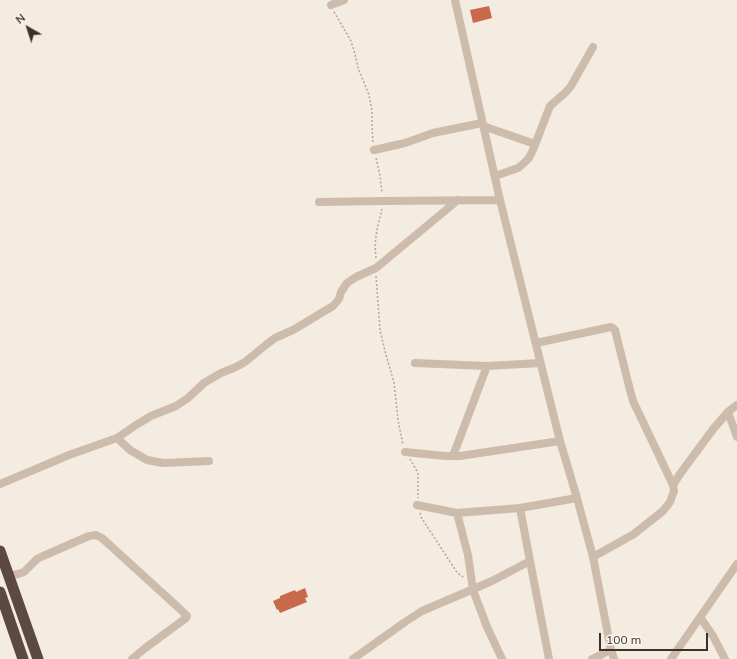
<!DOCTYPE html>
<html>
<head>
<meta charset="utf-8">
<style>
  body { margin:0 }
  #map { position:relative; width:737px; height:659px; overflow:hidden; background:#f4ebe1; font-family:Mulish,sans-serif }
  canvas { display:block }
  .north { position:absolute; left:8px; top:8px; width:40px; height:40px; -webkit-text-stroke:3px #fbf5ee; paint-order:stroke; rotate:321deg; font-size:11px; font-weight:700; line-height:16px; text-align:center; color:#3b302b }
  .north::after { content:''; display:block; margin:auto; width:14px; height:18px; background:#3b302b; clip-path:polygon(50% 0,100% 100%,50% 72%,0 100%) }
  .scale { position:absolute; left:599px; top:633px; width:109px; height:18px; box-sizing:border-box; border:2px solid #3b302b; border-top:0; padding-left:5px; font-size:12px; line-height:14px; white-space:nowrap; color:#3b302b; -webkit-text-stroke:3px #fbf5ee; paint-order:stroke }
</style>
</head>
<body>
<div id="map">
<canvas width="737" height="659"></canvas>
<div class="north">N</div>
<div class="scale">100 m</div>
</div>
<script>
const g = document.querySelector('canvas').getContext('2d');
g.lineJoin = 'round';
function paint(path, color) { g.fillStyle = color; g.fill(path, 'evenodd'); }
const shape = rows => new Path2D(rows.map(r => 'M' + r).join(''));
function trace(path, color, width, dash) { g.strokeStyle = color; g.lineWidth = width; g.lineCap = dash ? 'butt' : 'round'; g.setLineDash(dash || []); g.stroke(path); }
paint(shape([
  [489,6,492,18,473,23,470,10],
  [305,588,308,597,305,598,307,602,280,613,278,609,277,610,273,601,280,598,280,596,295,590,296,592]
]), '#c8694b');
trace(shape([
  [334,12,351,41,355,54,358,68,369,95,372,111,372,127,373,142],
  [376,158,380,176,382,193],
  [376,258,375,245,377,229,382,209],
  [376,276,380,330,385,351,394,383,398,420,403,445],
  [410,459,418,473,418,498],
  [420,513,421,517,456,571,461,576,464,577]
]), '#b9a596', 1.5, [2, 2]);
trace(shape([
  [455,0,500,200,560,441,577,498,593,557,611,650,614,659],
  [331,5,344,0],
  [483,126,535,144],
  [374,150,405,143,433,133,482,123],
  [495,176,518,168,524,163,529,158,533,150,550,106,566,92,571,86,593,47],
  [319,202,384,201,500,200],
  [536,343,611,327,613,328,615,330,630,390,633,401,673,485,674,491,670,502,663,511,634,534,593,557],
  [415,363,487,366,540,363],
  [728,412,737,437],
  [117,438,136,425,151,416,176,406,188,398,204,383,221,373,236,367,245,362,267,344,275,338,293,330,333,306,339,299,341,292,347,283,356,277,376,268,458,200],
  [405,452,445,456,460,456,560,441],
  [453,456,487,366],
  [0,484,69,455,117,438,130,450,147,460,163,463,209,461],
  [673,485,680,474,714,428,728,412,737,405],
  [417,505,457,513],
  [530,561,549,659],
  [8,576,18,574,24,572,37,559,43,556,89,536,96,535,102,538,181,610,187,616,186,618,144,649,132,659],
  [700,617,713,636,725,659],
  [353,659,405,622,422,611,492,581,530,561,520,508,577,498],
  [502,659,487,627,473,590,468,555,457,513,520,508],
  [592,659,611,650],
  [671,659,737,564]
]), '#cdbbac', 8);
trace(shape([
  [0,551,38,659],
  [0,592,23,659]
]), '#5c4a42', 11);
</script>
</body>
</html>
